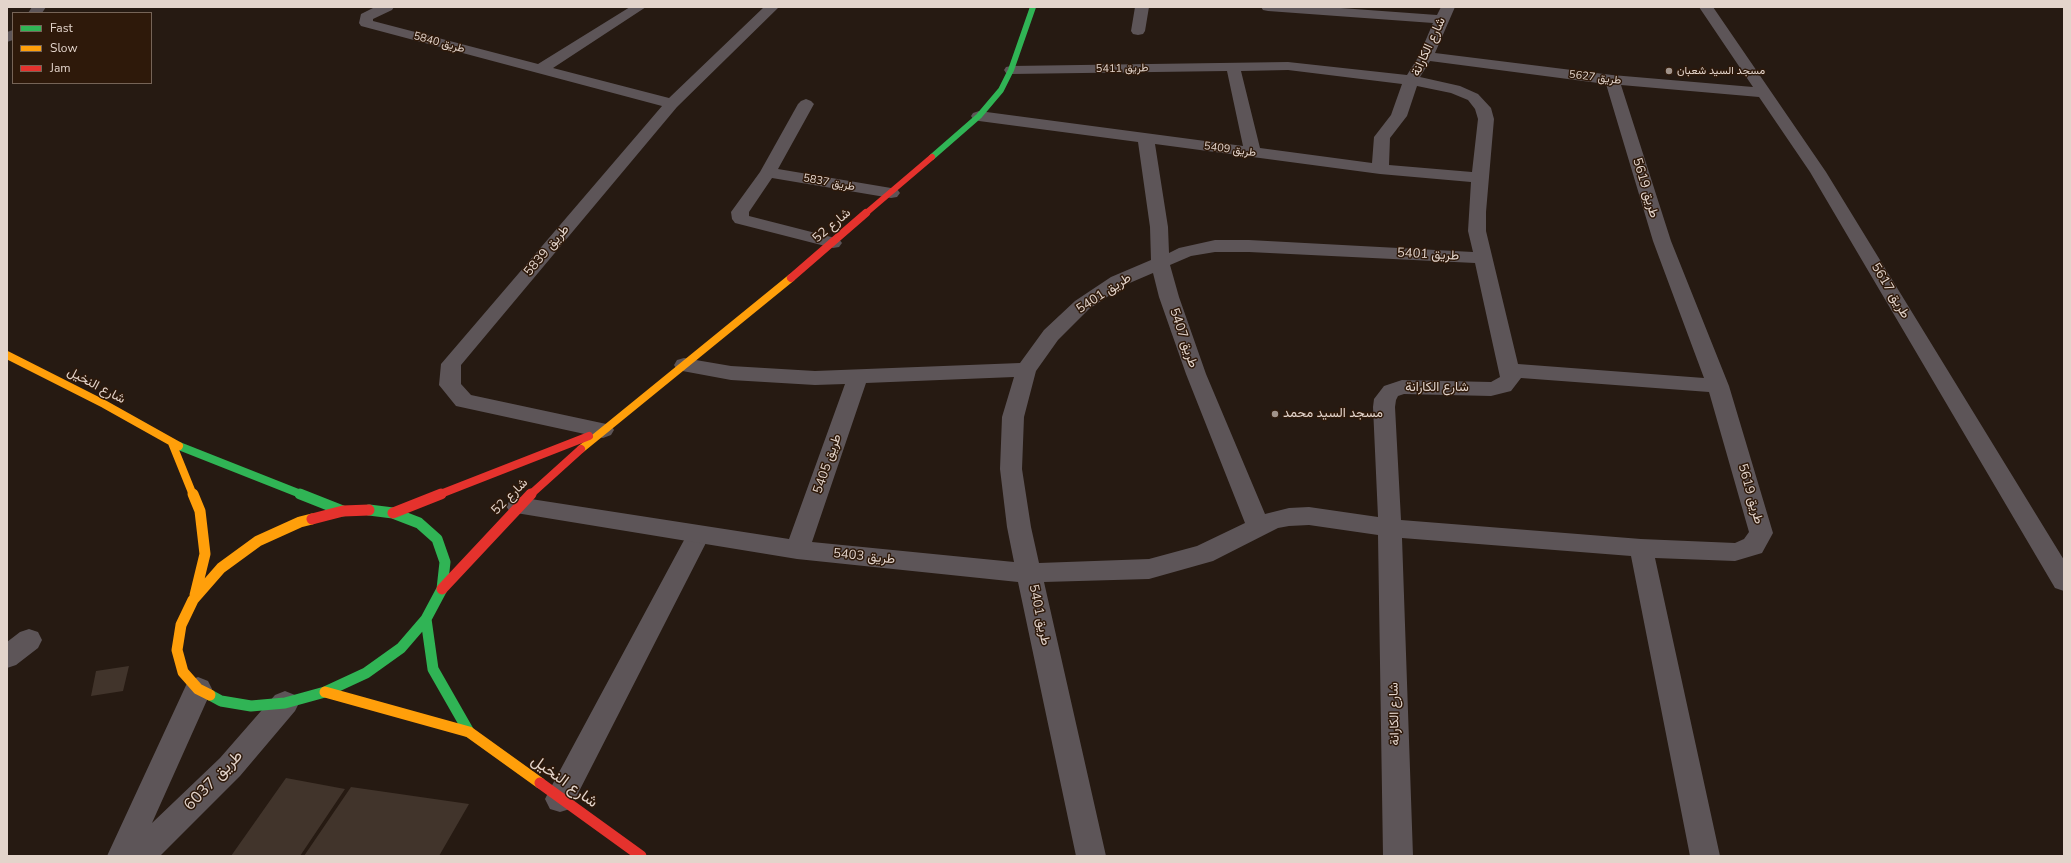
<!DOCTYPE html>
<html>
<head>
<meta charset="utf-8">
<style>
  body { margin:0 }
  #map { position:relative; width:2071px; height:863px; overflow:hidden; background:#261a12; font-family:"Nunito Sans",sans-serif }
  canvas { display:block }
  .frame { position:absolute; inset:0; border:8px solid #e3d4cb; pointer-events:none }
  .legend { position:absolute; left:12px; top:12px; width:140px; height:72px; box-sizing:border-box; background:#2e190a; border:1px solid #766457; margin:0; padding:5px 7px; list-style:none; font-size:12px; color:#e3d4cb }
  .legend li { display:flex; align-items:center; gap:8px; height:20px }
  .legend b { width:20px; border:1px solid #766457 }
</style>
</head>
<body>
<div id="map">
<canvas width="2071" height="863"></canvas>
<div class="frame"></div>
<ul class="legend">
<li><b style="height:5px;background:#30b455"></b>Fast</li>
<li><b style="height:5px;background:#ff9f0a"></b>Slow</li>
<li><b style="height:5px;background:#e5322d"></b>Jam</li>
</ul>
</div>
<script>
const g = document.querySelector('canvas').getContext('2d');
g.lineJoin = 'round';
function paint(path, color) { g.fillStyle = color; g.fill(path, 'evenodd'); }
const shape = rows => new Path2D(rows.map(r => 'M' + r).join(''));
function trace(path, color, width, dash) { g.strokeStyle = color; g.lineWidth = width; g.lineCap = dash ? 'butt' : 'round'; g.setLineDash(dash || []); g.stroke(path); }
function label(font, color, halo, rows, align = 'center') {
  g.font = font + ' "Nunito Sans",Vazirmatn,sans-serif'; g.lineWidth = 3; g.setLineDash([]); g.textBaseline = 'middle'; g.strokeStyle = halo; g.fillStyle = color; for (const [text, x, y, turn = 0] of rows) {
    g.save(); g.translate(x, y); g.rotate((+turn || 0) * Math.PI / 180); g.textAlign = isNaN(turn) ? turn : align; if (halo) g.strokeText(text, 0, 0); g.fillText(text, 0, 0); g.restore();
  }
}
paint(shape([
  [129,666,123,691,91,696,96,671],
  [286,778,345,789,300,856,231,856],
  [351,787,469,804,439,856,304,856]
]), '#41342b');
paint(shape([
  [32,7,46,7,42,13,28,13,32,7],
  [13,30,13,40,7,42,7,32,13,30],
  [698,526,706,529,710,535,570,809,560,812,550,809,545,799,550,789,690,529,698,526]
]), '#5d5558');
paint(shape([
  [375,7,394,7,392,10,373,19,373,21,538,64,630,7,646,7,553,68,669,98,764,7,779,7,677,107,461,365,461,384,471,395,611,425,614,430,611,435,603,438,456,406,439,385,441,364,662,106,361,26,359,23,361,14,375,7],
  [1135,7,1149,7,1145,31,1143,34,1138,35,1133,34,1131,31,1135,7],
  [1261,7,1327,7,1437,15,1441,7,1455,7,1435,53,1612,75,1753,87,1699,7,1713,7,1826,172,2064,560,2064,591,2055,588,1810,172,1759,97,1621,85,1671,241,1729,386,1773,533,1762,553,1735,561,1655,558,1720,856,1690,856,1631,556,1402,538,1413,856,1383,856,1378,535,1309,525,1289,526,1278,528,1213,561,1149,579,1044,582,1106,856,1076,856,1018,582,797,559,510,512,506,506,510,500,518,497,789,539,845,384,815,385,731,380,677,370,674,365,677,360,684,358,731,366,815,371,1020,363,1044,330,1075,301,1111,277,1151,260,1150,227,1138,142,979,121,973,119,971,116,973,113,979,111,1243,146,1227,71,1011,74,1006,73,1004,70,1006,67,1011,66,1288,62,1407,75,1419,56,1433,23,1268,11,1263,10,1261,7],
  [1430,61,1606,84,1653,241,1704,378,1518,364,1486,231,1486,212,1494,119,1491,108,1478,94,1460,86,1420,77,1430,61],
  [1288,70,1402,84,1391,115,1374,137,1372,163,1260,148,1241,71,1288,70],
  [1417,86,1451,93,1468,100,1475,109,1478,119,1472,172,1389,165,1390,138,1407,116,1417,86],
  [1155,144,1380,174,1471,182,1468,231,1473,252,1249,240,1215,240,1179,248,1169,253,1168,227,1155,144],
  [1215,252,1249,252,1475,263,1500,377,1491,382,1402,380,1384,386,1374,399,1373,407,1378,517,1309,507,1289,508,1265,514,1206,374,1179,297,1170,265,1191,256,1215,252],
  [1153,273,1159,297,1186,374,1245,523,1197,546,1149,559,1039,563,1031,527,1022,469,1024,417,1036,371,1058,340,1089,309,1125,285,1153,273],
  [1014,377,1002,417,1000,469,1007,527,1014,562,812,542,866,383,1014,377],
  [1521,378,1709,392,1749,532,1744,539,1735,543,1641,539,1401,520,1395,407,1396,400,1398,396,1404,394,1491,396,1511,391,1521,378],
  [806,99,811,101,814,104,778,169,891,188,897,189,900,193,897,197,891,198,772,178,749,212,749,216,839,239,842,243,839,247,833,248,735,223,732,219,731,212,760,172,798,104,801,101,806,99],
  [29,629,38,632,42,640,38,648,16,665,7,668,7,642,20,632,29,629],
  [198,677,208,681,212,689,152,823,220,758,275,695,285,691,295,695,299,703,295,711,240,776,160,856,107,856,188,681,198,677]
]), '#5d5558');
trace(shape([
  [932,157,979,116,1001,90,1011,70,1033,7]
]), '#30b455', 6);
trace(shape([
  [179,446,303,495]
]), '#30b455', 8);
trace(shape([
  [300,494,343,511],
  [426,619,433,669,469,732],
  [210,695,221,701,251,706,285,703,325,692,366,673,401,648,426,619,442,589,445,562,437,539,419,523,393,513,369,510]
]), '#30b455', 11);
trace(shape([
  [7,355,104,404,179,446],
  [172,443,193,495],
  [581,449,791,278]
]), '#ff9f0a', 8);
trace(shape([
  [193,494,200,511,205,554,195,595],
  [325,692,469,732,540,783],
  [210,695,198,689,183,672,177,650,181,625,193,600,221,568,258,541,300,522,312,519]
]), '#ff9f0a', 11);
trace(shape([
  [865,214,932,157]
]), '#e5322d', 6);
trace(shape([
  [791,278,866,213],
  [438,495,589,436],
  [530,495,581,449]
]), '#e5322d', 8);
trace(shape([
  [393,513,441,494],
  [312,519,343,511,369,510],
  [442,589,531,494],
  [540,783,641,856]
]), '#e5322d', 11);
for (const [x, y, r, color] of [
  [1669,71,4,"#a1938a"],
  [1275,414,4,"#a1938a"]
]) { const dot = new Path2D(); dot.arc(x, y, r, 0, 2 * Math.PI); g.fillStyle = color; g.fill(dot); trace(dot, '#2e190a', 1.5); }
label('11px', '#e3d4cb', '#2e190a', [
  ["طريق 5840",439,43,15],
  ["طريق 5411",1122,69,-1],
  ["طريق 5627",1595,78,7],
  ["طريق 5409",1230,150,8],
  ["طريق 5837",829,183,10]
]);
label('11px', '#e3d4cb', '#2e190a', [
  ["مسجد السيد شعبان",1677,71]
], 'left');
label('13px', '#e3d4cb', '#2e190a', [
  ["شارع الكارانة",1429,47,-65],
  ["طريق 5619",1645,188,73],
  ["شارع 52",832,226,-40],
  ["طريق 5839",547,251,-50],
  ["طريق 5401",1428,255,3],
  ["طريق 5617",1890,291,59],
  ["طريق 5401",1104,294,-33],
  ["طريق 5407",1183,338,71],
  ["شارع النخيل",96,386,28],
  ["شارع الكارانة",1437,388],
  ["طريق 5405",828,464,-71],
  ["طريق 5619",1750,494,74],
  ["شارع 52",510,497,-45],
  ["طريق 5403",864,557,6],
  ["طريق 5401",1039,615,78],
  ["شارع الكارانة",1395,714,-91]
]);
label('13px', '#e3d4cb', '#2e190a', [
  ["مسجد السيد محمد",1283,414]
], 'left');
label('16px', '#e3d4cb', '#2e190a', [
  ["طريق 6037",214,781,-46],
  ["شارع النخيل",564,782,36]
]);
</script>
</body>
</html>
